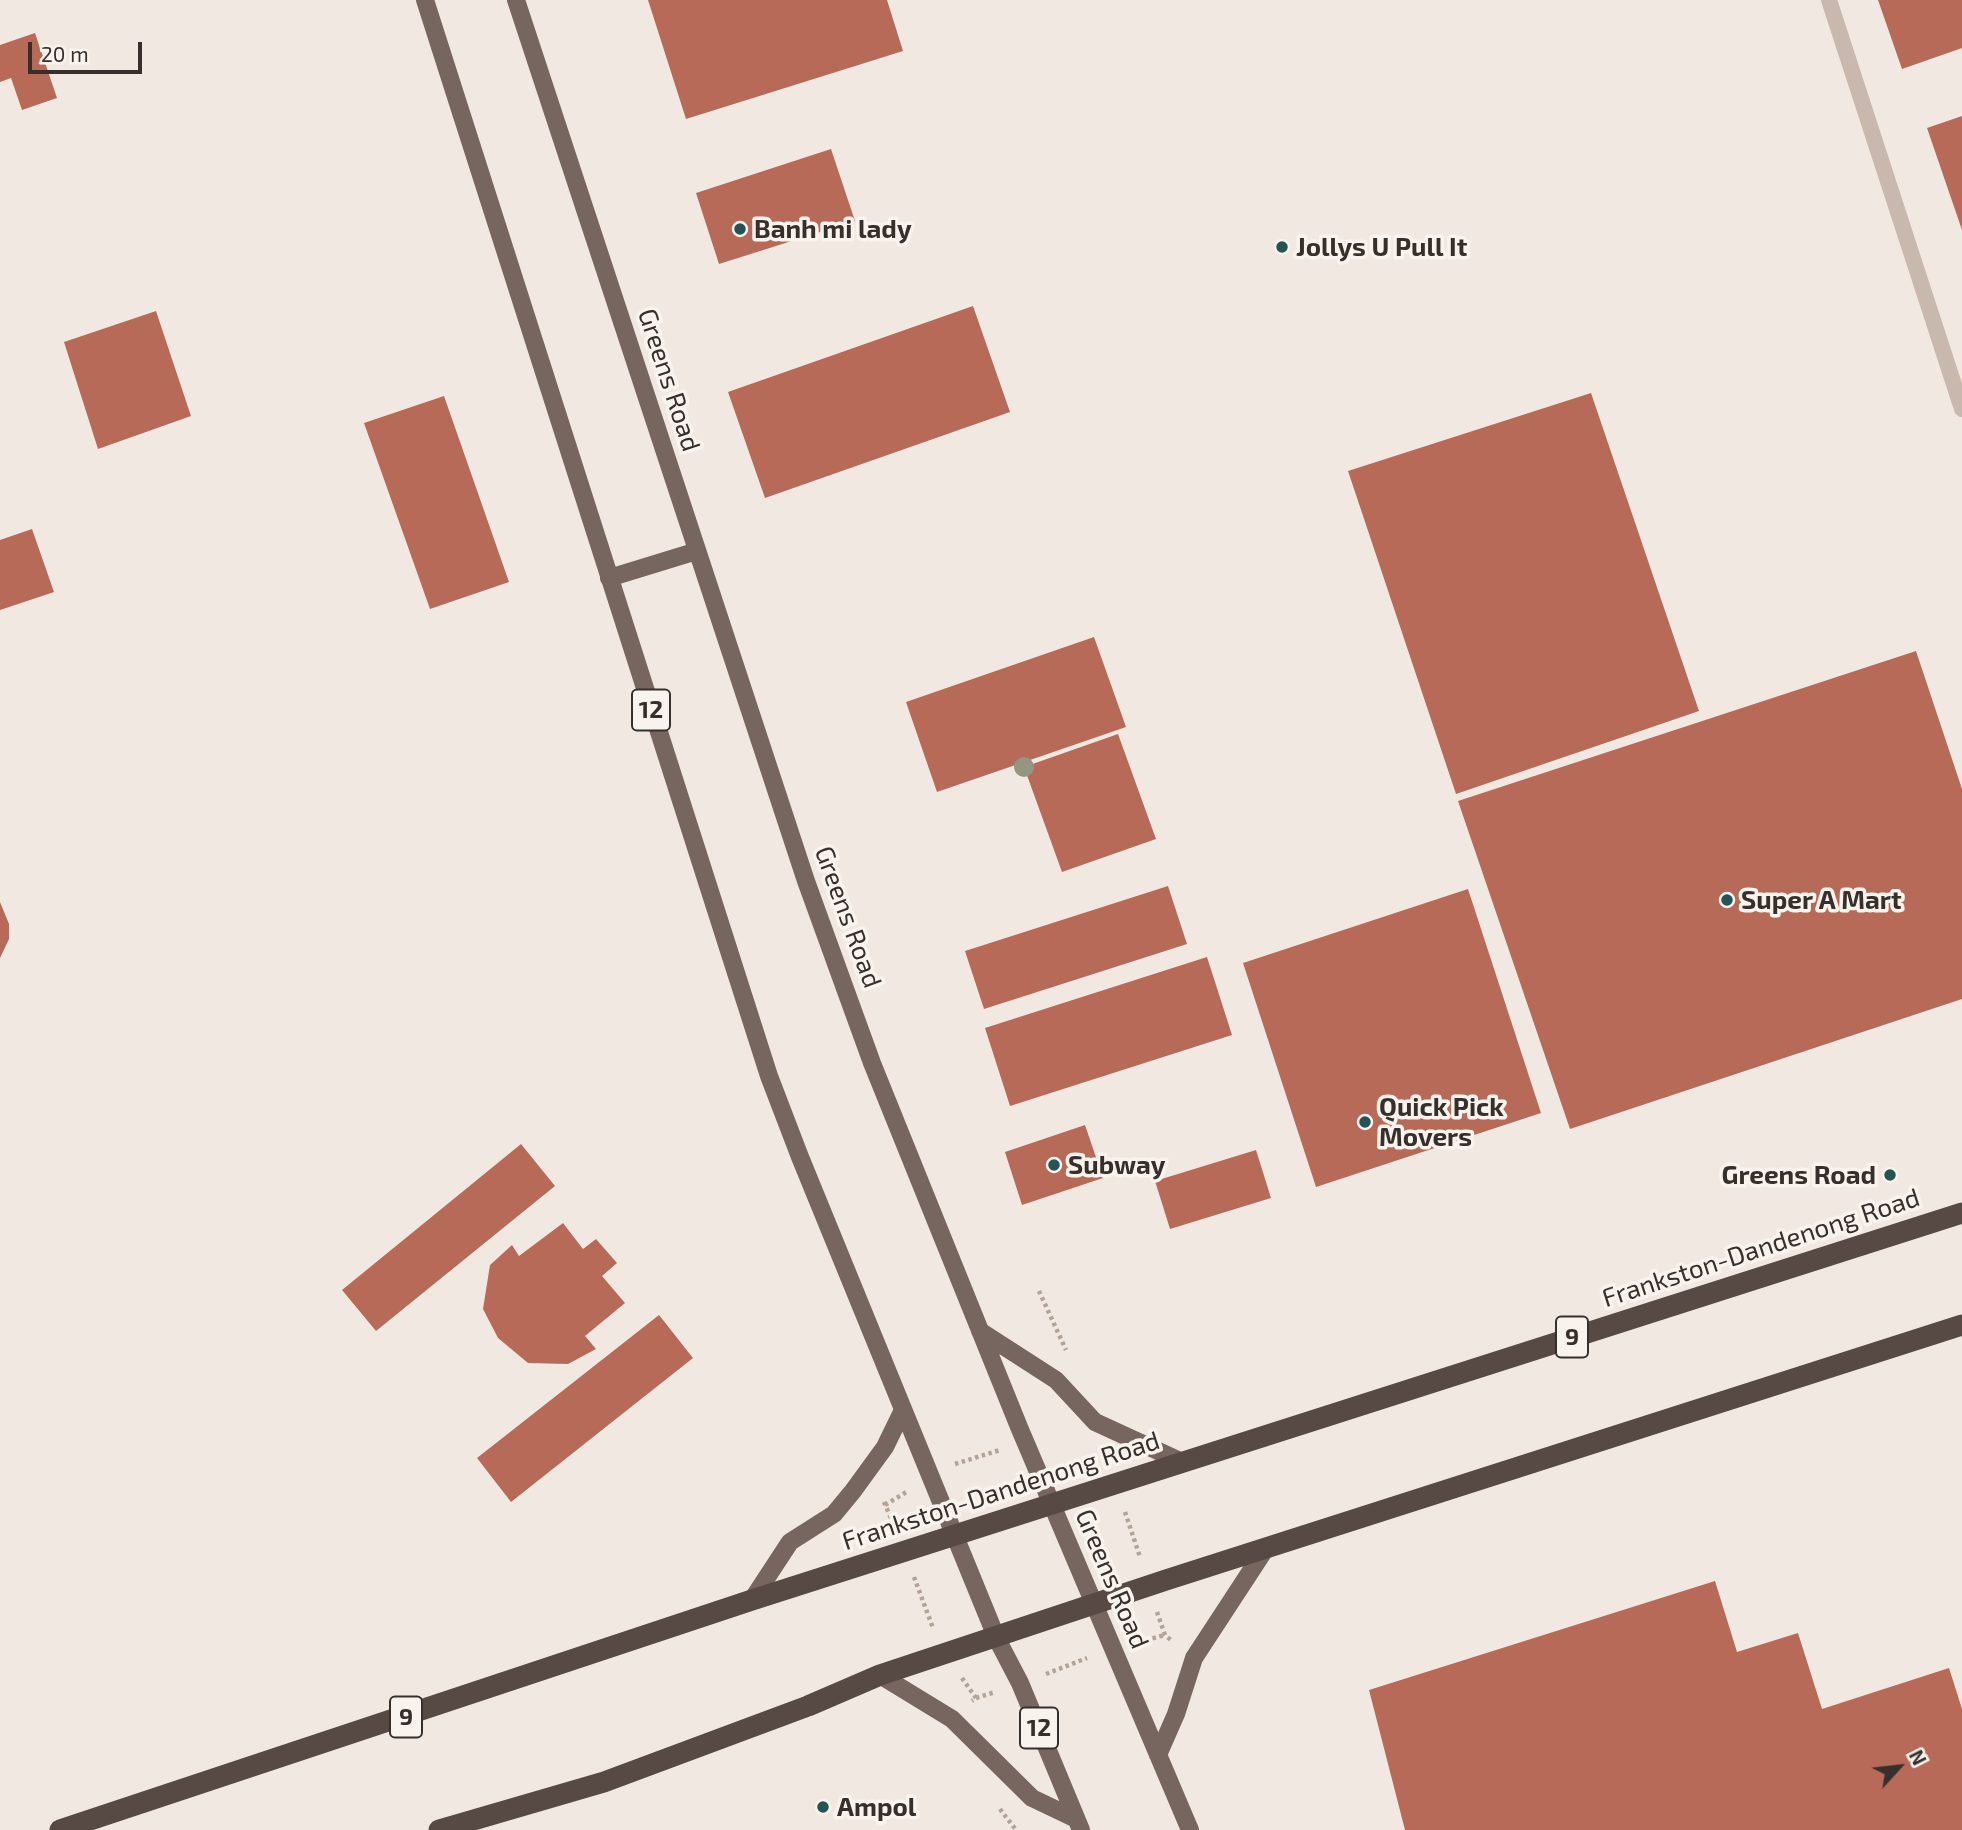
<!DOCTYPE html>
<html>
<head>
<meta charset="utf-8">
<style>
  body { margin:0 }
  #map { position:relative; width:1962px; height:1830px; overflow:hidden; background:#f1e9e1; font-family:"Exo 2",sans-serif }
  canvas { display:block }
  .north { position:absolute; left:1864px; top:1732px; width:70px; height:70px; -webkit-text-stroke:5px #f9f3ed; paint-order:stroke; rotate:63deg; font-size:19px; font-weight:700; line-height:28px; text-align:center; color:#372f2c }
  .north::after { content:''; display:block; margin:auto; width:24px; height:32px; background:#372f2c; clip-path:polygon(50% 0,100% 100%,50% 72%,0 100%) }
  .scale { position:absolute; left:28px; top:42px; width:114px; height:32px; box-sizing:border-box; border:4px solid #372f2c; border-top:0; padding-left:9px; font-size:21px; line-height:24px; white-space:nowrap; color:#372f2c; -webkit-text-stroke:5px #f9f3ed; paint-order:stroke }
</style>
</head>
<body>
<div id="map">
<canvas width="1962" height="1830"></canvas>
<div class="north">N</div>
<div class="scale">20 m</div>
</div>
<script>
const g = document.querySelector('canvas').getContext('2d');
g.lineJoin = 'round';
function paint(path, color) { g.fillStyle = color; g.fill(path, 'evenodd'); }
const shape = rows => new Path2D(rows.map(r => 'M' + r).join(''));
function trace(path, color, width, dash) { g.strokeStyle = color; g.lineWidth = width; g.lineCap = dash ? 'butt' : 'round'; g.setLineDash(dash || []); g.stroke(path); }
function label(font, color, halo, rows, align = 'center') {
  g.font = font + ' "Exo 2",sans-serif'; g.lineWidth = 7; g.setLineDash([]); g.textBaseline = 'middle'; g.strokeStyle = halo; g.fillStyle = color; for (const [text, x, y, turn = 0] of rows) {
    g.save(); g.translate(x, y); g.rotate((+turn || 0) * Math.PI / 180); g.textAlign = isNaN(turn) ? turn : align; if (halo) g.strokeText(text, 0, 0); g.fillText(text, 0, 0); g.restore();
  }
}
paint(shape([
  [648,0,887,0,903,51,686,119],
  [1878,0,1962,0,1962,48,1902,69],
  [35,33,57,98,22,110,11,78,0,82,0,45],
  [1962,116,1962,230,1927,128],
  [831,149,855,221,719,264,696,193],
  [973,306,1010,412,765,498,728,392],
  [156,311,191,416,98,449,64,342],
  [1591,393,1699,711,1456,794,1348,471],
  [444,396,509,582,430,609,364,423],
  [32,529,54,592,0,610,0,540],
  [1094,637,1126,727,937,792,906,702],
  [1916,651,1962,789,1962,999,1570,1129,1458,801],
  [1118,734,1156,839,1062,872,1024,767],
  [1168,886,1187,944,984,1009,965,951],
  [1468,889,1541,1113,1316,1187,1243,963],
  [0,902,9,924,9,939,0,958],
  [1207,957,1232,1035,1010,1106,985,1028],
  [1085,1125,1103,1178,1022,1205,1005,1152],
  [521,1144,555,1186,376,1331,342,1290],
  [1256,1150,1271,1198,1170,1229,1155,1181],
  [563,1223,583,1249,596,1239,617,1263,602,1276,625,1303,585,1336,596,1349,568,1364,528,1363,498,1338,483,1309,490,1265,512,1245,519,1256],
  [659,1315,693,1358,511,1502,477,1458],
  [1715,1581,1737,1652,1798,1633,1822,1709,1949,1668,1962,1709,1962,1830,1405,1830,1369,1690]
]), '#b86a58');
trace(shape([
  [1039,1291,1066,1350],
  [955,1464,1000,1450],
  [884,1502,893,1523],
  [885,1505,908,1491],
  [1125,1512,1140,1557],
  [914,1577,933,1628],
  [1157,1612,1165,1635,1172,1641],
  [1139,1642,1165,1635],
  [1046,1674,1087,1658],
  [962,1678,976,1698,972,1701],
  [976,1698,995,1692],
  [1000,1809,1016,1830]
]), '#b4a398', 4.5, [3.5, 3.5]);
trace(shape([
  [1829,0,1962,409]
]), '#c8b8ae', 16);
trace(shape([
  [425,0,769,1076,800,1157,997,1639,1020,1683,1081,1830],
  [516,0,806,881,872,1063,1019,1427,1190,1830],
  [609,578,697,551],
  [980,1331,1056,1380,1095,1422,1182,1462],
  [752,1600,790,1542,834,1514,853,1491,885,1447,903,1410],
  [880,1675,952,1719,1032,1798,1076,1819],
  [1158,1755,1176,1714,1194,1658,1264,1551]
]), '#77665f', 18);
trace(shape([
  [60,1830,752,1600,1962,1213],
  [439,1830,604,1782,808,1706,880,1675,1166,1580,1962,1325]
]), '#574944', 21);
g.fillStyle = '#959681';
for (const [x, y] of [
  [1024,767]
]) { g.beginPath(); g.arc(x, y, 10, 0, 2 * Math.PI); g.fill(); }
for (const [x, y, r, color] of [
  [740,229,7,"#255454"],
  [1282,247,7,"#255454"],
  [1727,900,7,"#255454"],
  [1365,1122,7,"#255454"],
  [1054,1165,7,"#255454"],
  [1890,1175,7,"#255454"],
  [823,1807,7,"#255454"]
]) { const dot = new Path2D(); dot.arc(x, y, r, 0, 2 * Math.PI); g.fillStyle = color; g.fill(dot); trace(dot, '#f9f3ed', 2.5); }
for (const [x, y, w] of [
  [651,710,38],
  [1572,1337,32],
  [406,1717,32],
  [1039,1728,38]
]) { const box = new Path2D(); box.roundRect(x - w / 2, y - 20.5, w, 41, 5); g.fillStyle = '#f9f3ed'; g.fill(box); trace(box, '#372f2c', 2); }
label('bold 24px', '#372f2c', null, [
  ["12",651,710],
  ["9",1572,1337],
  ["9",406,1717],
  ["12",1039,1728]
]);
label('bold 26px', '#372f2c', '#f9f3ed', [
  ["Banh mi lady",754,229],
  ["Jollys U Pull It",1296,247],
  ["Super A Mart",1741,900],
  ["Quick Pick",1379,1107],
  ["Movers",1379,1137],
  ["Subway",1068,1165],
  ["Greens Road",1876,1175,"right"],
  ["Ampol",837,1807]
], 'left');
label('26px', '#372f2c', '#f9f3ed', [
  ["Greens Road",669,380,72],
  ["Greens Road",848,917,70],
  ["Frankston-Dandenong Road",1761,1248,-18],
  ["Frankston-Dandenong Road",1001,1491,-18],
  ["Greens Road",1112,1579,67]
]);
</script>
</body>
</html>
